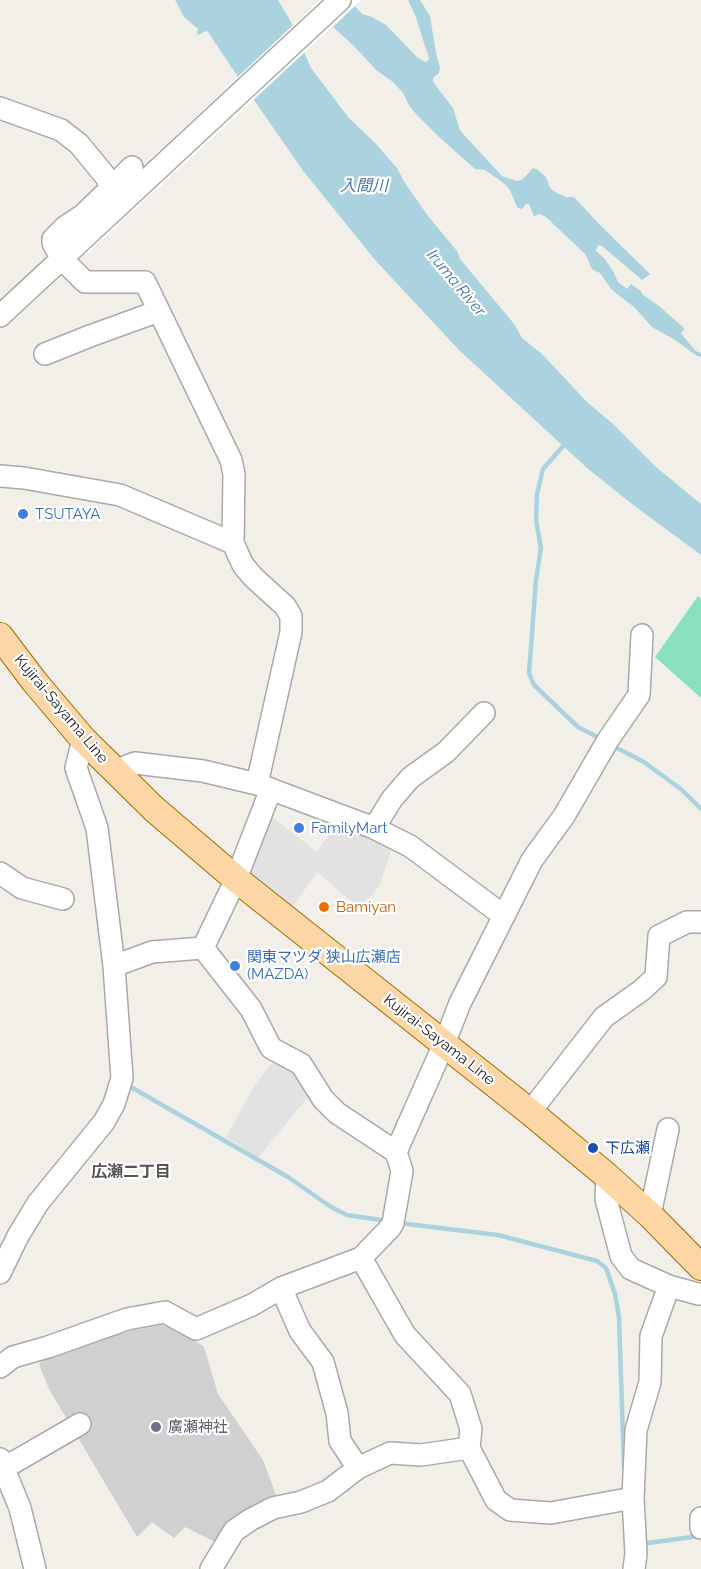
<!DOCTYPE html>
<html>
<head>
<meta charset="utf-8">
<style>
  body { margin:0 }
  canvas { display:block; background:#f2efe9 }
</style>
</head>
<body>
<canvas width="701" height="1569"></canvas>
<script>
const g = document.querySelector('canvas').getContext('2d');
g.lineJoin = 'round';
function paint(path, color) { g.fillStyle = color; g.fill(path, 'evenodd'); }
const shape = rows => new Path2D(rows.map(r => 'M' + r).join(''));
function trace(path, color, width, dash) { g.strokeStyle = color; g.lineWidth = width; g.lineCap = dash ? 'butt' : 'round'; g.setLineDash(dash || []); g.stroke(path); }
function label(font, color, halo, rows, align = 'center') {
  g.font = font + ' Raleway,"Noto Sans JP",sans-serif'; g.lineWidth = 4.5; g.setLineDash([]); g.textBaseline = 'middle'; g.strokeStyle = halo; g.fillStyle = color; for (const [text, x, y, turn = 0] of rows) {
    g.save(); g.translate(x, y); g.rotate((+turn || 0) * Math.PI / 180); g.textAlign = isNaN(turn) ? turn : align; if (halo) g.strokeText(text, 0, 0); g.fillText(text, 0, 0); g.restore();
  }
}
paint(shape([
  [161,1325,180,1330,204,1347,218,1394,263,1460,279,1503,221,1545,185,1527,174,1538,152,1522,137,1537,49,1389,39,1364,46,1357,90,1342,130,1331]
]), '#d0d0d0');
paint(shape([
  [698,596,701,599,701,698,655,657]
]), '#88e0be');
paint(shape([
  [270,815,317,852,340,819,393,844,380,884,362,910,317,872,292,908,248,873],
  [275,1060,293,1067,311,1093,258,1158,226,1137,256,1083]
]), '#e2e2e2');
paint(shape([
  [175,0,278,0,290,20,311,68,348,117,376,144,397,168,405,183,428,216,457,251,460,259,515,325,522,338,542,354,587,402,613,424,656,467,701,504,701,555,632,504,587,468,459,350,376,261,304,172,240,80,208,32,206,31,198,35,197,33,198,29,184,17],
  [408,0,420,0,430,16,436,53,440,68,439,73,433,78,433,82,453,108,460,130,465,136,502,176,517,181,522,180,533,168,538,170,546,177,550,188,555,192,566,197,574,197,600,225,650,274,642,280,602,246,598,245,596,251,605,259,614,273,618,282,627,289,631,284,641,291,642,294,659,306,684,328,684,330,681,333,682,335,696,351,701,353,701,357,697,356,675,340,652,327,634,307,612,290,600,273,593,270,590,265,586,255,546,217,540,214,534,216,529,204,526,204,523,208,520,209,517,207,510,190,506,185,491,174,485,170,475,169,439,137,417,115,410,107,403,93,393,82,376,70,354,46,333,27,355,6,362,14,372,17,386,25,417,57,425,62,428,61,429,58,424,43,416,17]
]), '#aad3df');
paint(shape([
  [320,0,361,0,85,256,67,237]
]), '#fff');
trace(shape([
  [565,444,543,469,537,494,536,520,541,548,536,580,529,673,534,685,578,727,601,739],
  [611,745,644,762,682,790,701,809],
  [129,1086,288,1177,331,1207,347,1215,388,1221],
  [399,1223,498,1235,597,1261,606,1268,615,1294,619,1317,624,1467],
  [640,1544,700,1536]
]), '#aad3df', 4.5);
const minor = shape([
  [0,108,61,130,79,144,106,177,112,187,83,215,65,227,53,239,53,243,62,259,85,282,145,282,231,460,234,474,233,543,243,565,253,577,285,606,291,616,291,632,257,784],
  [112,187,132,167],
  [0,316,340,0],
  [45,354,90,336,159,311],
  [0,476,24,478,120,495,233,543],
  [114,771,135,763,203,771,257,784,374,828,410,846,504,916],
  [374,828,392,799,410,778,446,752,484,713],
  [0,873,22,888,63,899],
  [203,948,236,879,271,789],
  [114,966,152,952,203,948,251,1009,271,1048,301,1064,323,1099,337,1113,396,1152],
  [530,1112,604,1017,642,990,656,977,659,936,687,922,701,922],
  [607,1176,606,1199,621,1256,631,1269,669,1286],
  [650,1215,668,1129],
  [361,1258,405,1335,460,1394,471,1429,469,1448],
  [0,1273,18,1236,38,1203,104,1122,114,1104,122,1078,114,966,97,828,76,768,83,739],
  [281,1288,300,1331,323,1362,337,1413,340,1441,358,1468],
  [0,1367,13,1357,48,1347,127,1319,165,1312,196,1329,252,1305,281,1288,361,1258,390,1228,393,1223,402,1171,396,1152,444,1044,460,1003,532,860,564,816,608,740,639,695,642,635],
  [0,1459,20,1508,35,1569],
  [4,1468,80,1424],
  [701,1518,701,1528],
  [211,1569,234,1531,250,1520,273,1508,301,1502,328,1491,358,1468,390,1453,421,1455,469,1448,496,1500,510,1510,551,1513,633,1498],
  [634,1569,636,1554,633,1498,636,1430,650,1382,651,1336,669,1286,698,1294,701,1294]
]);
const major = shape([
  [0,636,34,681,83,739,154,809,236,879,530,1112,607,1176,650,1215,701,1267]
]);
trace(minor, '#a9a9a9', 24);
trace(major, '#a06b00', 28);
trace(minor, '#fff', 21);
trace(major, '#fcd6a4', 26);
for (const [x, y, r, color] of [
  [23,514,6,"#3f7fe0"],
  [299,828,6,"#3f7fe0"],
  [324,907,6,"#e8710a"],
  [235,966,6,"#3f7fe0"],
  [593,1148,6,"#1a4fb4"],
  [156,1427,6,"#6b7280"]
]) { const dot = new Path2D(); dot.arc(x, y, r, 0, 2 * Math.PI); g.fillStyle = color; g.fill(dot); trace(dot, '#fff', 2); }
label('15px', '#366cbe', '#fff', [
  ["TSUTAYA",35,514],
  ["FamilyMart",311,828],
  ["関東マツダ 狭山広瀬店",247,957],
  ["(MAZDA)",247,974]
], 'left');
label('15px', '#222', '#fff', [
  ["Kujirai-Sayama Line",61,709,50],
  ["Kujirai-Sayama Line",439,1040,38]
]);
label('15px', '#c56008', '#fff', [
  ["Bamiyan",336,907]
], 'left');
label('15px', '#164399', '#fff', [
  ["下広瀬",605,1148]
], 'left');
label('15px', '#5b616d', '#fff', [
  ["廣瀬神社",168,1427]
], 'left');
label('italic 16px', '#4a7aab', '#fff', [
  ["入間川",364,186],
  ["Iruma River",456,283,50]
]);
label('bold 16px', '#555', '#fff', [
  ["広瀬二丁目",131,1172]
]);
</script>
</body>
</html>
